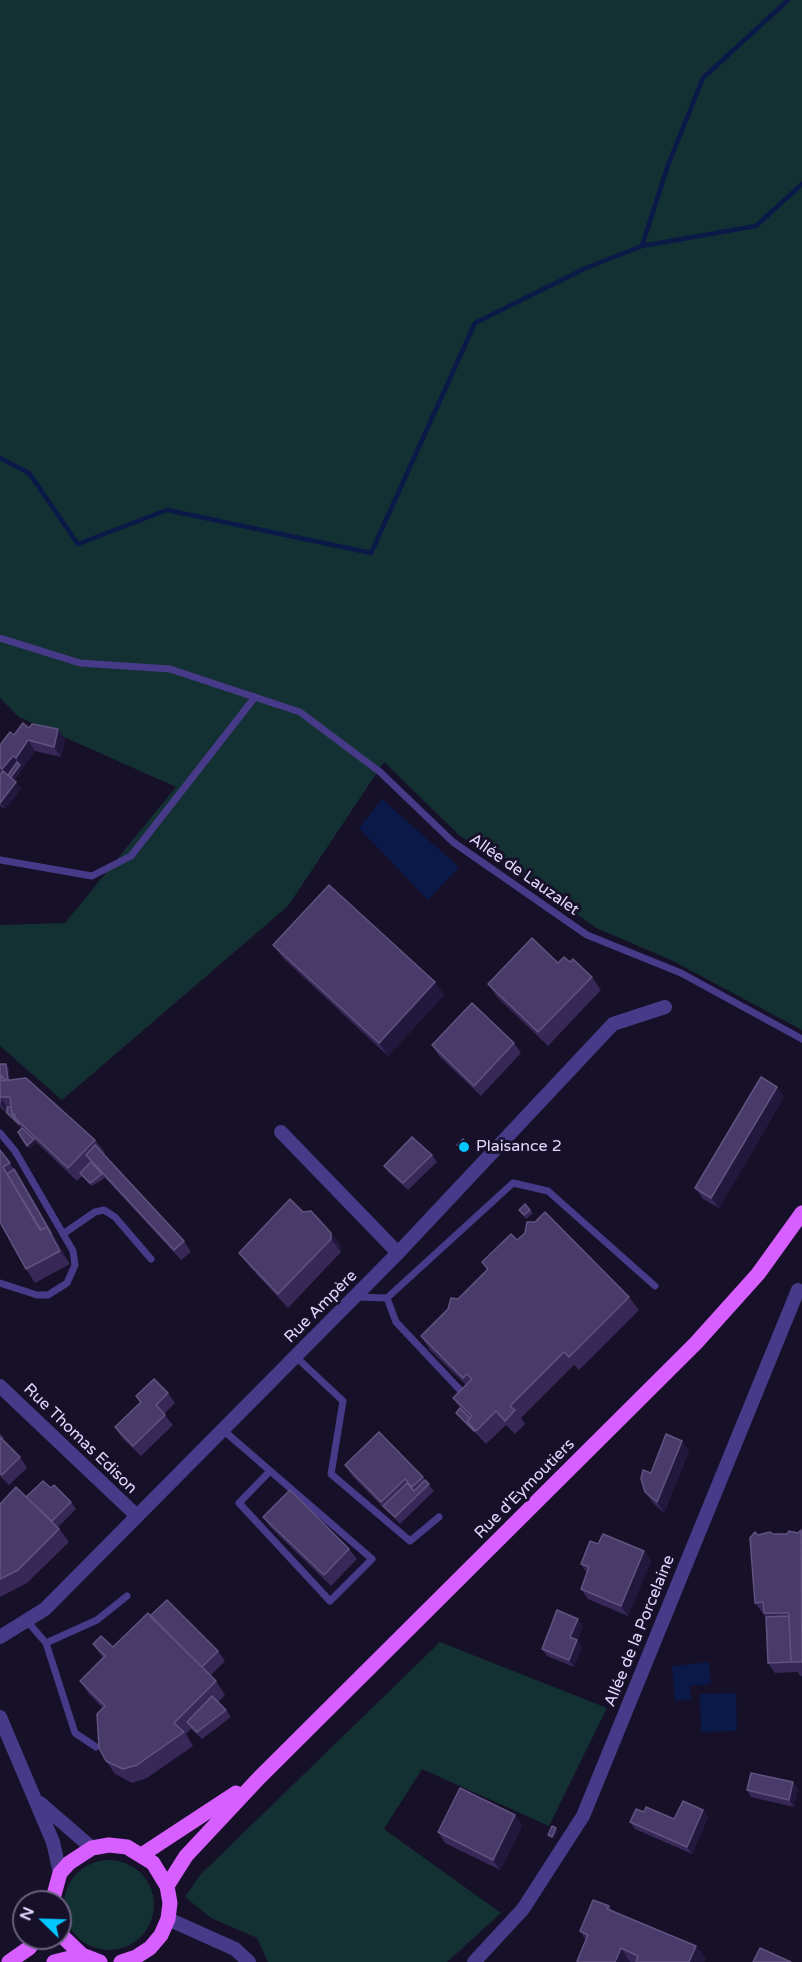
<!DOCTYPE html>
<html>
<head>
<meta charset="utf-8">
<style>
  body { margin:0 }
  #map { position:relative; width:802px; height:1962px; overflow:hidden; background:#171029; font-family:"Varela Round",sans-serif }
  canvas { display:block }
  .north { position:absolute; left:12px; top:1890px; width:60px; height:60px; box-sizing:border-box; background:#171029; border:2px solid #68607f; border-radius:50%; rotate:293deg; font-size:16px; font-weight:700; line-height:24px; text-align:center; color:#e1d7ff }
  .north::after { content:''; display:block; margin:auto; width:21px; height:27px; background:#03c7ff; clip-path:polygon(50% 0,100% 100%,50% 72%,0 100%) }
</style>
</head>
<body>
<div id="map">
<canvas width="802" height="1962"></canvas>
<div class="north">N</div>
</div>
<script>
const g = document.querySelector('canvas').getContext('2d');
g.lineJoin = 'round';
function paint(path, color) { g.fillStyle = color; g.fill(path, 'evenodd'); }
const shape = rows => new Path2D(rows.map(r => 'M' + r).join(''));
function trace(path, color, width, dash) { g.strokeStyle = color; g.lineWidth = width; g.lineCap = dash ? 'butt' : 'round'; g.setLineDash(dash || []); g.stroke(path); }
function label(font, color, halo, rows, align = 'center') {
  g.font = font + ' "Varela Round",sans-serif'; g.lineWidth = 6; g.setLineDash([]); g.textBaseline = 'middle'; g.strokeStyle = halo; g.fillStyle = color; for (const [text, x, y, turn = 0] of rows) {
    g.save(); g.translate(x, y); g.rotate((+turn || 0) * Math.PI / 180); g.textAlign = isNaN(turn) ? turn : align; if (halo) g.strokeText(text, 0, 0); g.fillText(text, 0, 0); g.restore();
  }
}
paint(shape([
  [0,0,802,0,802,1030,671,960,596,928,544,890,460,836,384,762,288,906,62,1100,0,1046,0,925,65,923,176,787,19,717,0,698],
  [440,1642,607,1708,549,1826,422,1769,384,1829,501,1913,447,1962,268,1962,257,1938,211,1918,185,1897,200,1875],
  '64 1905a45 45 0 1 1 90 0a45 45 0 1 1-90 0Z'
]), '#133033');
paint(shape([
  [382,799,459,867,428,900,359,828],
  [709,1662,711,1684,690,1686,691,1700,675,1701,672,1666],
  [736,1693,737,1731,701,1732,700,1694]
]), '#0a1948');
trace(shape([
  [642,246,756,226,802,184],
  [0,458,29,473,78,544,167,510,371,553,475,323,586,268,642,246,668,165,703,78,788,0]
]), '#0a1948', 4.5);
trace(shape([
  [0,638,80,663,170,669,300,712,380,772,453,842,587,935,681,973,802,1039],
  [0,860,92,876,131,856,255,697],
  [0,1133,15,1151,73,1251,75,1265,67,1283,48,1295,37,1295,0,1283],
  [63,1234,95,1212,104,1210,115,1217,151,1259],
  [357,1297,387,1298],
  [295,1356,343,1401,331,1474,410,1541,439,1517],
  [461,1391,396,1322,387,1298,513,1183,548,1191,655,1286],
  [223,1430,372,1559,330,1601,239,1503,270,1471],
  [27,1621,46,1643],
  [96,1747,75,1733,46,1643,97,1620,127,1596]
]), '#473a88', 7);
trace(shape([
  [281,1132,398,1253],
  [0,1386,137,1516],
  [0,1637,45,1609,398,1253,613,1024,665,1007],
  [0,1717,53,1842,60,1873],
  [40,1803,92,1848],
  [168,1919,235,1949,249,1962],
  [474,1962,523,1909,583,1816,798,1290]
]), '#473a88', 14);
trace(shape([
  [143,1854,236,1793],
  [167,1886,186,1856,259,1778,696,1343,758,1274,802,1213],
  [52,1902,60,1873,69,1863,92,1848,109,1845,127,1847,153,1863,167,1886,170,1903,168,1919,161,1935,150,1948,136,1957,121,1962],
  [60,1934,82,1955,100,1962],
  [9,1962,29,1948,37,1938],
  [54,1962,82,1955]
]), '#d75eff', 15);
paint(shape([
  [29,728,65,739,61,757,35,751,14,780,21,789,5,809,0,806,0,775,1,773,0,772,0,745,14,735],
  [273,945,435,982,444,995,388,1056,283,958],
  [570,962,592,977,601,990,548,1046,497,997,488,984,558,963],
  [514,1043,521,1053,481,1096,439,1056,432,1045],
  [0,1064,9,1067,10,1080,95,1140,105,1153,104,1154,184,1241,191,1252,181,1260,105,1178,92,1186,82,1176,77,1181,36,1142,30,1149,18,1132,22,1128,21,1128,0,1107],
  [777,1087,784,1097,719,1208,703,1199,695,1188],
  [466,1143,468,1146,463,1152,457,1145],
  [0,1150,19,1176,70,1264,35,1283,26,1269,0,1222],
  [432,1155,437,1162,408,1190,389,1173,384,1166],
  [525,1204,533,1213,526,1219,519,1210],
  [303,1212,331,1233,341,1246,341,1252,288,1308,249,1266,239,1253],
  [517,1240,629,1297,639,1310,579,1370,574,1365,521,1418,525,1424,515,1434,506,1425,486,1444,456,1413,460,1408,453,1398,466,1385,430,1350,421,1336,487,1270,482,1262],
  [168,1393,175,1403,164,1414,173,1425,141,1456,122,1438,115,1427,140,1403,136,1396],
  [0,1433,4,1438,2,1440,20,1457,27,1468,9,1485,0,1476],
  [682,1441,689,1451,664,1513,653,1503,645,1492,651,1473],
  [345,1465,423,1477,434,1491,400,1524,352,1476],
  [51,1488,71,1502,76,1509,58,1527,69,1542,27,1583,0,1597,0,1504,26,1497],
  [263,1517,349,1549,357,1559,331,1586,270,1527],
  [802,1531,802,1676,800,1676,798,1672,775,1673,768,1663,766,1617,765,1616,755,1603,758,1535,798,1533],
  [598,1544,644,1551,651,1561,628,1616,588,1599,581,1589,587,1573,581,1564],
  [150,1616,218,1651,225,1661,210,1676,216,1681,225,1695,218,1702,226,1710,231,1717,202,1739,191,1729,186,1734,193,1746,147,1778,132,1783,115,1774,106,1761,103,1708,89,1694,80,1681,103,1658,93,1644,113,1647],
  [583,1626,577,1640,582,1647,574,1667,547,1656,542,1649],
  [793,1782,798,1789,794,1807,751,1797,747,1790],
  [703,1810,708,1817,692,1854,635,1829,630,1822,644,1812,674,1819],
  [515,1815,522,1826,500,1870,445,1843,438,1832],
  [609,1906,612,1910,696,1946,706,1959,704,1962,578,1962,577,1961,586,1940,580,1931]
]), '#372857');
paint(shape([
  [58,729,65,739,61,757,54,747],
  [28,740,35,751,12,782,9,779,2,769,13,756,20,766,20,765,16,758],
  [16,782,21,789,5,809,0,803],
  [435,982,444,995,388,1056,379,1043],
  [6,1064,9,1067,11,1086,8,1082],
  [777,1087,784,1097,719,1208,711,1198],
  [0,1097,10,1111,7,1113,10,1117,0,1103],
  [34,1139,36,1142,30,1149,27,1146],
  [14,1169,56,1240,70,1264,60,1251],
  [331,1233,341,1246,341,1252,331,1239],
  [682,1441,689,1451,664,1513,657,1502],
  [644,1551,651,1561,628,1616,621,1606],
  [578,1619,583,1626,575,1644,570,1637],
  [577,1640,582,1647,574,1667,569,1660],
  [793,1782,798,1789,794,1807,789,1800],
  [703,1810,708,1817,692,1854,687,1847],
  [515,1815,522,1826,500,1870,493,1860],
  [556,1828,558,1831,554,1840,552,1837],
  [696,1946,706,1959,704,1962,689,1962],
  [621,1948,630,1962,615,1962]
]), '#22173d');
const building = shape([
  [23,723,29,728,32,724,58,729,54,747,28,740,16,758,13,756,2,769,0,767,0,745,10,732,14,735,23,723],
  [17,762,20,765,11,777,8,775,17,762],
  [3,771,16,782,0,803,0,775,3,771],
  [329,885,435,982,379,1043,273,945,329,885],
  [532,938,558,963,564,957,570,962,573,959,592,977,538,1032,488,984,532,938],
  [472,1003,514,1043,474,1086,432,1045,472,1003],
  [0,1064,6,1064,8,1080,5,1080,1,1075,0,1075,0,1064],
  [0,1075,1,1075,2,1081,26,1078,95,1140,68,1168,15,1118,15,1114,12,1114,10,1097,0,1097,0,1103,0,1075],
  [761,1077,777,1087,711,1198,695,1188,761,1077],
  [7,1107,11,1107,12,1114,19,1124,7,1113,7,1107],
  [22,1128,34,1139,27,1146,18,1132,22,1128],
  [412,1137,432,1155,403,1183,384,1166,412,1137],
  [463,1139,466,1143,461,1148,457,1145,463,1139],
  [95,1145,184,1241,174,1250,86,1155,95,1145],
  [0,1150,10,1163,3,1167,40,1230,47,1227,60,1251,26,1269,0,1222,0,1150],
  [91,1162,102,1174,90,1183,80,1173,91,1162],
  [14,1169,51,1233,47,1227,41,1230,7,1174,14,1169],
  [290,1199,303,1212,311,1211,331,1233,331,1239,278,1294,239,1253,290,1199],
  [525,1204,530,1210,524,1215,519,1210,525,1204],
  [545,1212,629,1297,569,1357,564,1352,510,1406,515,1410,505,1421,496,1411,476,1431,467,1421,472,1416,453,1398,472,1379,467,1374,463,1378,421,1336,448,1309,451,1298,458,1299,488,1269,482,1262,511,1234,517,1240,525,1233,527,1222,535,1222,545,1212],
  [154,1379,168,1393,156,1405,165,1415,133,1446,115,1427,141,1402,136,1396,154,1379],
  [460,1408,470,1418,467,1421,474,1431,456,1413,460,1408],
  [379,1432,423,1477,412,1487,405,1479,381,1502,345,1465,379,1432],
  [666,1434,682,1441,657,1502,645,1492,641,1479,643,1470,651,1473,666,1434],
  [0,1437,20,1457,2,1475,0,1473,0,1437],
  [425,1480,429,1484,395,1517,383,1506,407,1483,414,1491,425,1480],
  [43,1481,51,1488,54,1485,71,1502,52,1521,26,1497,43,1481],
  [16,1487,59,1529,18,1570,0,1579,0,1504,16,1487],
  [290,1490,349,1549,324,1575,263,1517,290,1490],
  [801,1530,802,1662,791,1662,789,1613,764,1613,763,1602,755,1603,750,1538,755,1532,758,1535,770,1532,773,1534,787,1534,789,1531,798,1533,801,1530],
  [603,1534,644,1551,621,1606,581,1589,589,1567,581,1564,590,1541,598,1544,603,1534],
  [167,1600,218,1651,202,1667,150,1616,167,1600],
  [557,1610,578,1619,570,1637,577,1640,569,1660,542,1649,557,1610],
  [148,1613,216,1681,174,1723,184,1732,137,1765,123,1769,106,1761,99,1748,97,1714,105,1706,80,1681,105,1656,93,1644,101,1636,113,1647,148,1613],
  [789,1616,791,1662,768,1663,766,1617,789,1616],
  [212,1696,226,1710,197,1732,187,1722,212,1696],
  [751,1773,793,1782,789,1800,747,1790,751,1773],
  [460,1788,515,1815,493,1860,438,1832,460,1788],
  [683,1801,703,1810,687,1847,630,1822,636,1809,644,1812,646,1807,674,1819,683,1801],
  [552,1826,556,1828,552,1837,548,1835,552,1826],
  [593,1900,609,1906,607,1909,696,1946,689,1962,636,1962,638,1956,621,1948,615,1962,579,1962,577,1961,588,1935,580,1931,593,1900],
  [760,1948,791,1962,753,1962,760,1948]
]);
paint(building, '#493b69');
trace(building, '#615380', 1.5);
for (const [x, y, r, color] of [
  [464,1147,6,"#03c7ff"]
]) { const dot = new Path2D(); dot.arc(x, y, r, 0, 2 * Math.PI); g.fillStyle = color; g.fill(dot); trace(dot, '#171029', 2); }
label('16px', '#e1d7ff', '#171029', [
  ["Allée de Lauzalet",524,875,35],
  ["Rue Ampère",321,1307,-45],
  ["Rue Thomas Edison",80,1439,44],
  ["Rue d'Eymoutiers",525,1489,-45],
  ["Allée de la Porcelaine",640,1631,-68]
]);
label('16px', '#e1d7ff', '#171029', [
  ["Plaisance 2",476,1147]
], 'left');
</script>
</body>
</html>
